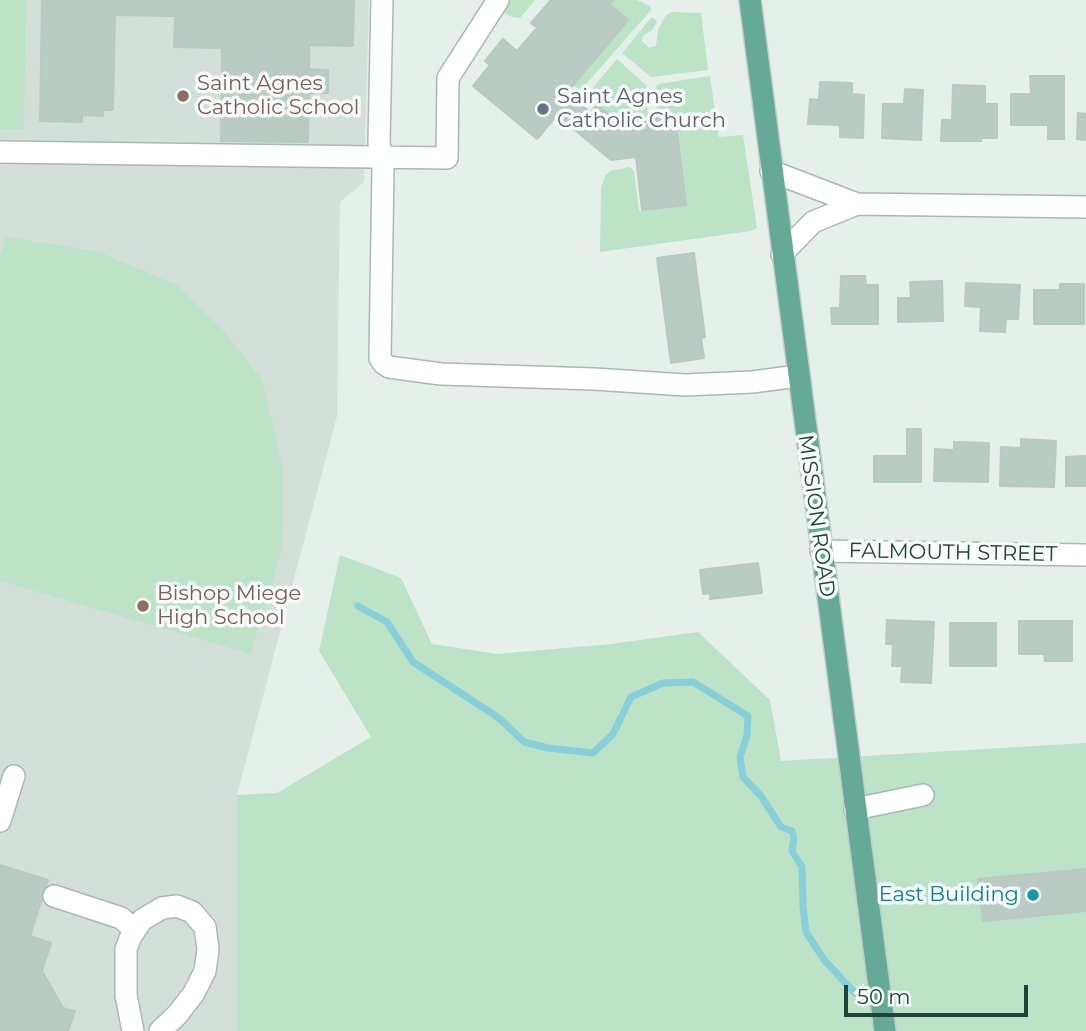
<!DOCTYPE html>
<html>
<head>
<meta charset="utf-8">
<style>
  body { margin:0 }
  #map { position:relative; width:1086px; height:1031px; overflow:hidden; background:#e5f0eb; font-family:Montserrat,sans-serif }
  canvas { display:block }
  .scale { position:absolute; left:844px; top:985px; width:184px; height:32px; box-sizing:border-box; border:4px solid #21443a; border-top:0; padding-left:9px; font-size:21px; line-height:24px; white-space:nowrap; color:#21443a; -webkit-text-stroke:5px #f6fbf9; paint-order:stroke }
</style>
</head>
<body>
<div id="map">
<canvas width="1086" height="1031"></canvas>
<div class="scale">50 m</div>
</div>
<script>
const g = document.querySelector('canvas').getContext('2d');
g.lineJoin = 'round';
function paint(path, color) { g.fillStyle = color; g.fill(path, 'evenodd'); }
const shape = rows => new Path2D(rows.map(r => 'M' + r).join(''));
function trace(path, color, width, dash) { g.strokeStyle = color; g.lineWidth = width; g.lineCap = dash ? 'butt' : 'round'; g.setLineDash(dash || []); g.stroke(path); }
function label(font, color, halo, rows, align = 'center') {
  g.font = font + ' Montserrat,sans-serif'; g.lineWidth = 7; g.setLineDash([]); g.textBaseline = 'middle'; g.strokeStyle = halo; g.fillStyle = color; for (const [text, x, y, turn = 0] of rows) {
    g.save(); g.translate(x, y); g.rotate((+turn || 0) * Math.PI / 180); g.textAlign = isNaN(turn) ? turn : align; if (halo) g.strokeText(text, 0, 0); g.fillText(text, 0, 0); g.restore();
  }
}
paint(shape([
  [0,0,369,0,364,182,340,202,337,416,237,795,237,1031,0,1031]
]), '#d3e0da');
paint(shape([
  [0,0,26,0,24,129,0,129],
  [510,0,535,0,520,18,512,17,502,12],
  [613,0,637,0,650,6,651,10,580,91,573,85,627,20,609,4],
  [672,12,701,13,708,70,651,77,622,53,651,18,654,18,657,22,652,30,643,36,642,41,649,48,656,46,658,30,666,15],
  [617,59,646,85,648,118,617,122,597,104,600,100,591,90],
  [710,76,719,137,743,135,757,228,751,231,600,252,601,189,605,176,610,171,630,167,634,171,639,211,686,205,675,115,657,117,654,90,658,84],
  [6,237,99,252,177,285,224,331,262,380,283,467,282,549,251,654,0,581,0,255],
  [340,555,401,578,432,644,497,654,611,644,698,632,770,700,781,761,1086,743,1086,1031,237,1031,237,795,277,793,371,737,319,651]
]), '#bce3c6');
trace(shape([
  [358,606,387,622,413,662,499,718,524,742,548,748,593,753,613,734,631,697,663,683,693,682,748,716,747,735,740,757,743,777,761,796,781,827,792,831,794,837,792,851,802,867,803,907,806,932,825,961,855,993]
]), '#88cfda', 7);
const building = shape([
  [42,0,354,0,353,46,309,45,309,69,328,70,328,93,309,93,308,142,221,141,222,48,174,47,175,16,115,15,113,110,103,110,103,116,82,115,82,122,40,121,42,0],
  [551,0,613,0,609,4,628,20,568,91,590,113,597,104,617,122,675,115,686,205,642,210,636,157,611,160,557,115,537,139,473,86,490,65,485,61,503,39,517,51,537,28,531,23,551,0],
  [1030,76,1064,76,1064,139,1048,139,1048,125,1011,125,1011,94,1031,94,1030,76],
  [820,82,852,83,852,94,864,95,863,138,840,137,840,125,808,124,810,99,819,100,820,82],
  [953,85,985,86,985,104,997,104,997,138,981,138,981,141,941,141,942,120,952,120,953,85],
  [905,89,923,90,921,140,882,138,883,104,904,104,905,89],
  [1078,113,1086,114,1086,140,1077,139,1078,113],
  [694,253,705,337,701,338,704,358,671,363,657,258,694,253],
  [841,276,865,276,866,285,878,285,878,324,832,324,831,308,840,308,841,276],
  [942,281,943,321,898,322,898,298,911,298,910,282,942,281],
  [966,283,1020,285,1018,319,1006,319,1005,332,980,331,981,307,965,306,966,283],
  [1060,284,1084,284,1084,324,1034,324,1034,290,1060,290,1060,284],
  [907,429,921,429,921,482,874,482,874,456,907,456,907,429],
  [1021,439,1056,441,1054,487,1000,486,1001,447,1021,448,1021,439],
  [954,442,989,443,988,482,934,481,935,449,954,450,954,442],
  [1086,456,1086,486,1066,486,1066,457,1086,456],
  [758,563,762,593,710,599,710,593,703,594,700,570,758,563],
  [887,620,934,622,931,683,901,682,902,666,892,666,893,644,886,644,887,620],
  [1019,621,1072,621,1072,661,1045,661,1044,654,1019,654,1019,621],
  [950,623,996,623,996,666,950,666,950,623],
  [0,865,48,880,30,936,51,943,42,971,63,1008,75,1011,68,1031,0,1031,0,865],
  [1086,869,1086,911,983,921,978,879,1086,869]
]);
paint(building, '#bacbc4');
trace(building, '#b6cac2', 2);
const minor = shape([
  [382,0,379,143,383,168,380,358,383,363,389,367,441,374,594,379,685,385,752,382,798,376],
  [0,152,447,158,448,78,498,0],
  [771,171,857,204,1086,207],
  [782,254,813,222,857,204],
  [821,551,1086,555],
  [855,809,923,795],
  [0,821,14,776],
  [54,896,121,918,135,930],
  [133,1031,126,995,126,949,131,936,142,920,162,908,177,906,192,912,205,927,208,949,205,971,194,993,177,1015,160,1031]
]);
const major = shape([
  [750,0,885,1031]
]);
trace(minor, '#a6b9b2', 24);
trace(major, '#c1cbc8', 24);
trace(minor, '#fff', 21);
trace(major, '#65aa97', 21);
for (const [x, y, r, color] of [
  [183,96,7,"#8d6e63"],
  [543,109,7,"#6b7280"],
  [143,606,7,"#8d6e63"],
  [1033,895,7,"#0f9aa8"]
]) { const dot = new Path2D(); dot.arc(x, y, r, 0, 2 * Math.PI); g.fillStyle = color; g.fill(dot); trace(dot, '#f6fbf9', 2.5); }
label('21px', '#785e54', '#f6fbf9', [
  ["Saint Agnes",197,84],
  ["Catholic School",197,108],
  ["Bishop Miege",157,594],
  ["High School",157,618]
], 'left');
label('21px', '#5b616d', '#f6fbf9', [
  ["Saint Agnes",557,97],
  ["Catholic Church",557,121]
], 'left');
label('21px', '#21443a', '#f6fbf9', [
  ["MISSION ROAD",816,516,82],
  ["FALMOUTH STREET",953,553,1]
]);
label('21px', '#0d838f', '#f6fbf9', [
  ["East Building",1019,895]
], 'right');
</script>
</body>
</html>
